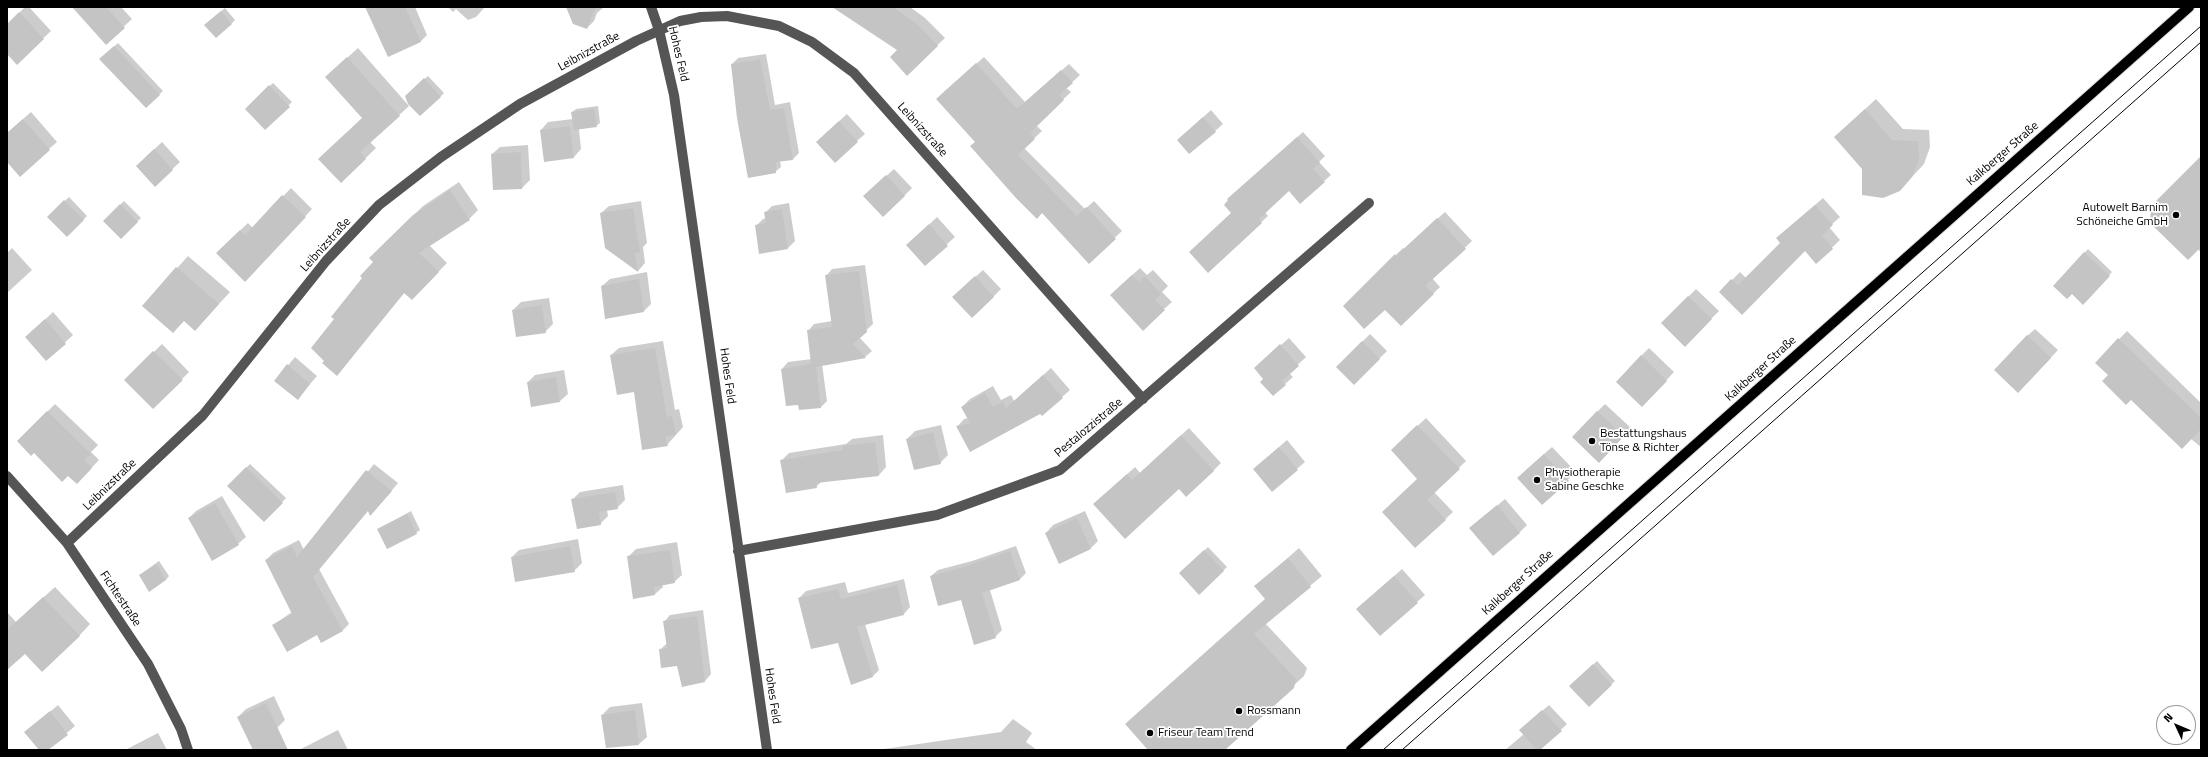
<!DOCTYPE html>
<html>
<head>
<meta charset="utf-8">
<style>
  body { margin:0 }
  #map { position:relative; width:2208px; height:757px; overflow:hidden; background:#fff; font-family:"Titillium Web",sans-serif }
  canvas { display:block }
  .frame { position:absolute; inset:0; border:8px solid #000; pointer-events:none }
  .north { position:absolute; left:2156px; top:705px; width:40px; height:40px; box-sizing:border-box; background:#fff; border:1px solid #999; border-radius:50%; rotate:314deg; font-size:11px; font-weight:700; line-height:16px; text-align:center; color:#000 }
  .north::after { content:''; display:block; margin:auto; width:14px; height:18px; background:#000; clip-path:polygon(50% 0,100% 100%,50% 72%,0 100%) }
</style>
</head>
<body>
<div id="map">
<canvas width="2208" height="757"></canvas>
<div class="frame"></div>
<div class="north">N</div>
</div>
<script>
const g = document.querySelector('canvas').getContext('2d');
g.lineJoin = 'round';
function paint(path, color) { g.fillStyle = color; g.fill(path, 'evenodd'); }
const shape = rows => new Path2D(rows.map(r => 'M' + r).join(''));
function trace(path, color, width, dash) { g.strokeStyle = color; g.lineWidth = width; g.lineCap = dash ? 'butt' : 'round'; g.setLineDash(dash || []); g.stroke(path); }
function label(font, color, halo, rows, align = 'center') {
  g.font = font + ' "Titillium Web",sans-serif'; g.lineWidth = 3.5; g.setLineDash([]); g.textBaseline = 'middle'; g.strokeStyle = halo; g.fillStyle = color; for (const [text, x, y, turn = 0] of rows) {
    g.save(); g.translate(x, y); g.rotate((+turn || 0) * Math.PI / 180); g.textAlign = isNaN(turn) ? turn : align; if (halo) g.strokeText(text, 0, 0); g.fillText(text, 0, 0); g.restore();
  }
}
paint(shape([
  [25,7,29,7,51,31,17,63,7,52,7,25],
  [73,7,121,7,132,19,106,43],
  [368,7,415,7,427,35,420,42],
  [448,7,485,7,476,17,468,20,456,9,453,12],
  [567,7,604,7,597,13,594,21,587,28],
  [834,7,910,7,925,18,945,38,907,74,898,50],
  [225,8,235,20,231,24,209,21],
  [118,43,163,91,146,107,101,59],
  [358,48,409,106,370,142,376,148,341,182,363,118,337,67],
  [766,54,775,105,790,102,799,153,793,159,780,161,781,167,775,172,732,64,738,58],
  [984,57,1025,102,1069,64,1080,75,1066,88,1071,92,1036,125,1042,131,1024,148,1085,209,1094,201,1122,231,1089,262,976,142,944,92],
  [428,76,444,93,440,97,410,92],
  [273,83,292,102,265,129,246,109],
  [1876,99,1903,129,1929,130,1930,147,1924,164,1911,178,1847,126],
  [598,106,600,123,596,126,579,129,581,149,574,157,541,130,548,122,573,119,572,112,576,109],
  [1211,110,1223,124,1190,153,1178,140],
  [31,112,57,142,49,149,7,161,7,133],
  [847,114,865,134,857,141,825,134],
  [1303,132,1325,156,1319,162,1331,175,1300,202,1289,190,1265,212,1268,216,1208,271,1232,213,1235,193],
  [162,142,180,162,155,185,145,158],
  [528,145,530,180,522,188,492,154,500,147],
  [2201,158,2201,253,2198,249],
  [894,169,912,188,904,196,872,189],
  [459,182,478,210,469,219,429,245,447,263,412,299,405,292,337,374,336,319,375,262,371,258,423,206],
  [291,188,312,209,252,273,217,253,248,223,253,228],
  [69,197,87,216,67,236,48,217],
  [1823,198,1840,217,1829,227,1840,240,1816,263,1805,250,1742,314,1720,292,1740,272,1746,278,1782,243,1785,231],
  [124,201,141,218,121,238,104,221],
  [641,201,647,243,643,247,645,263,638,271,606,248,601,213,609,206],
  [789,203,795,241,788,248,760,253,756,226,763,219,766,218,765,213,772,206],
  [1445,212,1472,241,1432,278,1440,287,1401,325,1385,308,1344,306,1403,248,1404,249],
  [937,217,955,237,925,264,915,238],
  [12,248,32,270,7,293,7,253],
  [2088,249,2112,272,2083,303,2072,293,2054,286],
  [188,256,230,292,195,330,185,320,143,306],
  [865,265,873,324,859,337,872,351,865,357,822,364,827,401,821,407,799,404,782,369,788,362,812,359,808,331,814,324,832,321,826,276,832,269],
  [1140,268,1147,275,1153,270,1168,286,1162,292,1172,302,1164,309,1119,287],
  [983,270,1001,289,993,297,961,290],
  [647,272,651,304,644,311,602,286,610,279],
  [1696,289,1719,311,1685,345,1662,323],
  [549,298,553,324,545,332,513,310,521,302],
  [53,312,73,335,46,360,34,330],
  [2035,329,2058,350,2026,384,2027,336],
  [2127,331,2201,403,2201,447,2096,363],
  [1370,334,1387,351,1354,384,1337,367],
  [1289,338,1306,357,1289,373,1293,377,1285,384,1264,379,1263,361],
  [663,341,675,410,679,409,683,427,667,445,611,355,619,348],
  [162,344,189,372,153,408,125,380],
  [1649,348,1674,372,1650,398,1641,356],
  [295,357,317,376,298,398,276,380],
  [1051,368,1070,390,1042,415,1040,412,957,427,964,419,969,418,962,407,970,399,993,386,1001,400,1011,395,1014,401],
  [564,370,568,394,560,401,528,382,535,375],
  [55,404,98,445,91,452,99,460,77,483,68,475,18,441],
  [1605,404,1631,428,1607,454,1597,412],
  [1426,418,1466,461,1434,492,1453,512,1415,547,1418,479,1392,450],
  [941,425,948,455,940,463,907,439,915,431],
  [1189,428,1221,463,1213,471,1179,488,1102,497,1135,467,1140,473],
  [883,435,886,467,879,475,822,481,816,487,782,460,789,453,846,444,852,439],
  [1287,440,1305,462,1272,490,1254,469],
  [1552,447,1576,472,1542,504,1526,470],
  [250,464,286,498,264,521,228,486],
  [374,464,398,483,371,515,368,510,319,569,349,624,342,631,317,634,273,625,292,612,266,560,273,553,299,540,304,550],
  [623,485,625,500,617,508,607,510,608,516,600,524,573,499,580,492],
  [222,496,246,537,238,544,189,518,196,511],
  [1505,499,1527,525,1519,533,1471,528],
  [411,511,420,530,416,533,378,529],
  [1085,511,1098,541,1091,548,1046,533,1053,525],
  [578,539,582,563,574,571,512,557,519,550],
  [677,542,682,575,674,582,662,584,663,587,655,594,634,598,628,557,636,549],
  [1016,546,1026,573,1019,580,990,590,1002,630,995,637,961,599,931,576,938,570,972,561],
  [1208,547,1227,567,1199,594,1180,573],
  [1299,548,1322,576,1265,623,1307,668,1304,676,1223,750,1150,750,1266,599,1256,586],
  [159,561,169,576,166,580,140,575],
  [1402,569,1425,595,1417,602,1365,602],
  [904,579,910,607,904,614,865,624,879,670,872,677,799,598,806,591,845,582,848,593],
  [55,587,90,624,79,636,25,653,7,664,7,612,16,622],
  [703,610,711,674,705,681,678,665,660,650,667,643,664,622,670,615],
  [1597,661,1615,681,1589,705,1571,686],
  [274,696,285,720,277,728,238,717,246,709],
  [642,703,647,737,639,744,607,747,602,715,610,707],
  [58,705,75,726,47,750,40,750,26,732],
  [1549,705,1567,724,1539,750,1505,750,1524,734,1527,724],
  [1013,719,1032,733,1026,742,1037,750,877,750,1001,732],
  [338,730,348,750,299,750],
  [158,733,167,750,126,750,127,749]
]), '#0003');
paint(shape([
  [72,7,106,7,125,28,106,45],
  [365,7,405,7,421,42,388,57],
  [566,7,596,7,587,29,573,24],
  [832,7,893,7,918,25,938,46,907,76,890,57,897,50],
  [221,11,232,24,216,38,204,25],
  [19,12,44,39,17,65,7,54,7,24],
  [114,46,160,95,146,108,99,59],
  [347,57,400,116,360,152,366,159,341,183,318,159,362,118,325,77],
  [760,59,770,110,784,108,793,160,776,162,776,173,748,178,737,118,731,64],
  [976,63,1017,109,1061,70,1073,83,1059,95,1064,100,1030,133,1035,139,1018,155,1077,216,1086,207,1116,239,1089,264,1042,213,1037,219,1016,198,970,146,975,142,936,99],
  [424,78,441,97,420,116,408,104,405,96],
  [269,85,290,107,265,130,245,109],
  [594,109,597,127,574,130,571,112],
  [1865,109,1892,140,1918,141,1919,159,1912,177,1900,191,1883,198,1862,195,1862,169,1834,137],
  [1203,117,1216,132,1189,154,1177,140],
  [23,119,50,150,20,177,7,162,7,133],
  [839,121,858,142,835,163,816,142],
  [570,126,574,158,544,162,540,130],
  [1297,137,1320,163,1313,169,1325,182,1300,204,1289,191,1259,219,1262,223,1208,273,1189,252,1231,213,1224,205,1228,200,1227,199],
  [154,149,173,170,155,187,136,166],
  [521,152,522,189,493,190,491,154],
  [2201,156,2201,247,2188,260,2150,223,2151,206],
  [886,175,905,196,883,217,863,196],
  [450,190,470,220,419,253,439,272,412,300,404,293,337,376,322,363,324,361,311,348,334,319,331,317,362,278,360,276,373,262,369,258,413,215],
  [282,195,306,217,245,282,216,253,240,230,245,235],
  [64,200,84,220,67,237,47,217],
  [120,204,138,222,121,239,103,221],
  [1815,205,1833,225,1822,235,1833,249,1816,264,1805,251,1742,315,1719,292,1731,279,1738,285,1780,243,1776,238],
  [633,208,640,252,635,253,638,272,605,248,600,213],
  [782,209,788,249,759,254,755,225,766,223,764,212],
  [1437,218,1466,249,1425,286,1434,294,1401,326,1385,310,1364,329,1343,306,1395,254,1396,256],
  [929,224,948,246,925,266,906,245],
  [2084,252,2110,276,2083,305,2072,294,2067,299,2053,286],
  [176,267,219,304,195,331,184,321,173,333,142,306],
  [859,271,867,332,853,344,866,358,816,367,821,408,799,410,798,405,786,406,781,369,811,364,807,330,832,327,825,275],
  [1132,275,1139,282,1145,276,1161,294,1155,300,1165,310,1143,331,1110,295],
  [975,276,994,297,972,318,952,297],
  [639,279,644,312,605,319,601,286],
  [1688,296,1712,319,1685,347,1661,323],
  [542,305,546,333,516,337,512,310],
  [45,319,66,344,46,361,25,337],
  [2027,335,2051,358,2018,393,1994,370],
  [2118,338,2201,418,2201,429,2182,449,2131,400,2126,405,2102,381,2108,375,2095,363],
  [1362,341,1380,359,1354,385,1336,367],
  [1280,344,1299,366,1282,381,1286,385,1273,396,1260,382,1263,379,1254,368],
  [655,348,667,417,672,416,676,435,665,437,668,446,642,450,634,392,617,395,610,355],
  [153,351,183,380,153,409,124,380],
  [1641,355,1667,381,1642,407,1616,382],
  [287,364,310,384,298,400,274,381],
  [1043,375,1063,398,1042,416,1040,414,970,452,956,426,970,423,961,407,985,393,993,407,1003,402,1006,408],
  [556,377,560,402,531,407,527,382],
  [47,411,91,454,84,460,92,468,77,484,68,476,62,482,34,453,31,456,17,441],
  [1597,411,1624,436,1599,463,1572,437],
  [1417,425,1460,469,1427,500,1446,520,1415,548,1382,512,1417,479,1391,450],
  [933,432,941,464,914,470,906,439],
  [1181,435,1214,471,1186,497,1179,489,1125,539,1093,504,1127,474,1132,480],
  [875,442,879,476,816,483,817,488,786,493,780,460,843,450,843,446],
  [1279,447,1298,470,1272,492,1253,469],
  [1544,454,1569,481,1542,505,1517,478],
  [246,467,283,503,264,522,227,486],
  [366,470,392,491,370,516,368,511,313,577,343,631,321,643,317,635,287,652,272,625,292,614,265,560,292,546,297,557],
  [615,492,618,509,599,512,601,525,577,529,571,499],
  [215,503,239,545,212,561,188,518],
  [1497,505,1520,533,1493,556,1469,528],
  [407,514,417,534,387,549,377,529],
  [1077,518,1091,549,1059,564,1045,533],
  [570,546,575,572,515,582,511,557],
  [670,550,675,583,654,587,655,595,633,599,627,556],
  [1204,550,1224,571,1199,595,1179,573],
  [1010,551,1020,580,982,593,996,638,974,645,961,600,938,606,930,576,964,567],
  [1288,558,1311,587,1254,634,1296,679,1294,688,1225,750,1148,750,1125,724,1265,599,1254,586],
  [156,564,166,580,149,592,139,575],
  [1394,576,1418,603,1380,636,1356,609],
  [897,585,904,615,857,627,873,677,851,685,838,643,811,649,798,598,838,589,841,599],
  [43,597,80,636,42,672,25,654,7,670,7,630],
  [697,616,705,682,682,687,677,666,661,668,659,649,667,648,663,621],
  [1593,664,1612,685,1589,707,1569,686],
  [266,703,288,750,253,750,237,717],
  [635,710,639,745,606,748,601,715],
  [1542,710,1562,731,1540,750,1537,750,1519,730],
  [50,711,68,735,48,750,39,750,24,732]
]), '#c4c4c4');
const major = shape([
  [1351,750,2189,7]
]);
trace(major, '#dbdbdb', 12);
trace(shape([
  [651,7,659,30,674,95,767,750],
  [7,476,67,543,148,664,181,729,188,750],
  [67,543,203,415,326,261,379,205,441,157,520,104,636,41,680,21,701,17,727,16,779,26,812,42,854,73,1143,399],
  [738,551,937,515,1060,470,1369,203]
]), '#555', 10);
trace(major, '#000', 10);
trace(shape([
  [1383,750,2201,26],
  [1402,750,2201,42]
]), '#000', 1);
for (const [x, y, r, color] of [
  [2176,215,4,"#000"],
  [1592,441,4,"#000"],
  [1537,480,4,"#000"],
  [1239,711,4,"#000"],
  [1150,733,4,"#000"]
]) { const dot = new Path2D(); dot.arc(x, y, r, 0, 2 * Math.PI); g.fillStyle = color; g.fill(dot); trace(dot, '#fff', 1.5); }
label('12px', '#000', '#fff', [
  ["Leibnizstraße",589,52,-29],
  ["Hohes Feld",678,54,77],
  ["Leibnizstraße",922,130,48],
  ["Kalkberger Straße",2003,154,-41],
  ["Leibnizstraße",326,245,-48],
  ["Kalkberger Straße",1761,369,-42],
  ["Hohes Feld",727,376,82],
  ["Pestalozzistraße",1089,428,-40],
  ["Leibnizstraße",110,485,-44],
  ["Kalkberger Straße",1518,583,-42],
  ["Fichtestraße",120,599,56],
  ["Hohes Feld",772,696,82]
]);
label('12px', '#000', '#fff', [
  ["Autowelt Barnim",2168,208,"right"],
  ["Schöneiche GmbH",2168,222,"right"],
  ["Bestattungshaus",1600,434],
  ["Tönse & Richter",1600,448],
  ["Physiotherapie",1545,473],
  ["Sabine Geschke",1545,487],
  ["Rossmann",1247,711],
  ["Friseur Team Trend",1158,733]
], 'left');
</script>
</body>
</html>
